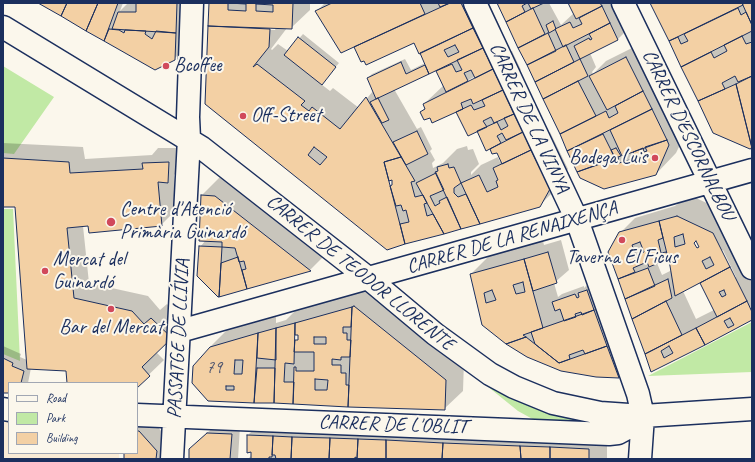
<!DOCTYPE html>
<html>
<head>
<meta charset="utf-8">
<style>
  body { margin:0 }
  #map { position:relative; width:755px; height:462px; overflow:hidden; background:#fbf7ec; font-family:Caveat,sans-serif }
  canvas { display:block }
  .frame { position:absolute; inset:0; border:4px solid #1b2f5e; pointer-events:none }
  .legend { position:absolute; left:8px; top:382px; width:130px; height:72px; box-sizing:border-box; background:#fbf7ec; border:1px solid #a1a7b3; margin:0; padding:5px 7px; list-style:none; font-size:12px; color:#1b2f5e }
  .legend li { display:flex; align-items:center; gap:8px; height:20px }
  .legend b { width:20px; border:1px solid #a1a7b3 }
</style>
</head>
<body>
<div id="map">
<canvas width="755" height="462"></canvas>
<div class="frame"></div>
<ul class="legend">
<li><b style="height:5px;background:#fbf7ec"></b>Road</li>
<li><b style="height:11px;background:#c1e9a5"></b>Park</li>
<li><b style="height:11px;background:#f3d0a4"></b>Building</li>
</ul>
</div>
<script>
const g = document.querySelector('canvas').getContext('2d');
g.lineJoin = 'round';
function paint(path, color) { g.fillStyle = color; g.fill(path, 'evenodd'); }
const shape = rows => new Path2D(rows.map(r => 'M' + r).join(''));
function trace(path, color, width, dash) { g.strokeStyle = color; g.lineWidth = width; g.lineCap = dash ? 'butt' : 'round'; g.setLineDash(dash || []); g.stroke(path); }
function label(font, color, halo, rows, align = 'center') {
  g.font = font + ' Caveat,sans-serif'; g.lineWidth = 4; g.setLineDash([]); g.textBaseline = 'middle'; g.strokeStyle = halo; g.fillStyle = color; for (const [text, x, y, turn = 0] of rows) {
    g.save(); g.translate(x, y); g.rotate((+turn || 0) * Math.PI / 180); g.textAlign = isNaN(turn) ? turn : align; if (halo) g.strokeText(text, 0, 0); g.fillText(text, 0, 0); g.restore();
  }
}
paint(shape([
  [3,419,9,420,9,453,119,453,119,459,3,459]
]), '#f9ebd6');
paint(shape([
  [3,66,54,97,14,154,3,153],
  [3,209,13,209,20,361,3,354],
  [752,322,752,372,648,376],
  [488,384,556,414,591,423,538,422,518,411,487,386]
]), '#c1e9a5');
paint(shape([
  [40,3,123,3,120,11,128,3,192,3,183,50,174,59,155,69],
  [210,3,310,3,310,10,291,28,287,28,271,49,272,50,278,44,288,51,303,34,339,63,321,84,330,91,333,88,359,108,373,91,368,78,372,74,405,59,411,70,425,63,414,41,355,48,358,44,317,11,325,3,489,3,501,29,492,38,504,55,512,51,521,70,514,77,526,101,511,115,513,117,523,106,543,136,550,132,568,169,558,187,539,206,388,248,206,103],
  [228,26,276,28,275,30,228,28],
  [436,70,444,85,424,104,426,107,421,112,431,116,457,110,477,130,493,153,498,152,502,161,500,162,498,157,481,165,471,175,471,172,479,164,473,149,468,150,467,146,457,149,443,163,433,168,432,163,435,160,430,151,432,149,421,127,417,129,394,89],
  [476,76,476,79,464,84,463,83],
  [392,179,393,186,389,187,388,180],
  [498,3,549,3,561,25,574,13,569,3,622,3,636,21,617,40,590,53,596,67,592,72,593,74,606,61,642,43,690,124,676,153,656,174,581,177],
  [651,3,752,3,752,147,714,132],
  [3,143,83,147,85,159,152,155,158,148,184,148,182,167,174,175,176,210,161,225,83,226,89,283,148,296,160,310,167,304,186,323,156,352,164,360,137,386,137,383,68,383,67,370,31,368,28,383,9,383,9,392,3,391,3,346,21,354,20,357,27,360,16,207,3,206],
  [221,176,328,252,310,270,218,296,200,247,206,240,200,240,202,195],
  [696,198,732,215,752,256,752,309,751,307,749,309,752,314,752,319,652,371,609,252,620,233,635,218,675,206,679,203],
  [697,240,701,247,696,249,693,242],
  [723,250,736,277,735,278,721,251],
  [669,257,672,270,662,275,657,263],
  [701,281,714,310,696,319,683,291],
  [561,240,569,270,554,283,558,297,562,294,584,286,584,288,587,285,595,282,637,359,618,377,561,370,483,325,471,274,490,255,543,241,544,245],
  [373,288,464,361,463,391,444,409,208,400,210,347,229,328,276,315,276,323,286,320,296,310],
  [294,334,299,334,299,341,294,341],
  [137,419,151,419,168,439,168,459,125,459,125,453,137,453],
  [216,425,240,426,238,459,190,459,199,440],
  [257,426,607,431,607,459,248,459,252,455,252,451,248,452,248,435]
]), '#0003');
const building = shape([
  [38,3,67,3,61,16,38,3],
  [67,3,98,3,86,31,61,16,67,3],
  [98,3,118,3,104,41,86,31,98,3],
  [136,3,177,3,176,33,112,29,118,12,136,12,136,3],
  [209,3,293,3,292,29,208,26,209,3],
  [228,3,246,4,246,11,228,10,228,3],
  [256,4,273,5,273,12,256,11,256,4],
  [332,3,420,3,425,14,341,53,315,11,332,3],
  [438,3,450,3,440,7,438,3],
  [450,3,461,3,473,28,419,54,414,43,366,65,364,61,361,62,354,47,450,3],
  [497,3,527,3,522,6,525,12,506,22,497,3],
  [528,3,544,3,531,9,528,3],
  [568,3,600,3,602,6,576,19,568,3],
  [650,3,742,3,743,5,669,41,650,3],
  [742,3,752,3,752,25,746,12,742,3],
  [602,6,610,23,563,47,555,29,570,22,573,28,582,24,579,18,602,6],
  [533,8,545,34,518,48,506,22,533,8],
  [738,8,741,15,746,12,752,25,752,31,681,67,669,41,678,37,681,44,688,41,684,34,738,8],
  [553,21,556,29,549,33,546,25,553,21],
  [610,23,618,40,580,59,574,46,589,38,590,40,592,39,589,34,610,23],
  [208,26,270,29,269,47,253,67,257,64,305,101,301,105,309,111,312,107,340,129,366,97,401,157,384,162,405,244,387,250,205,104,208,26],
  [314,147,327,157,320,165,308,155,314,147],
  [473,28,483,48,429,74,420,53,473,28],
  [455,45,459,52,448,57,444,50,455,45],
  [109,29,119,30,124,33,125,30,146,31,145,34,152,39,156,31,176,33,175,60,155,70,104,41,109,29],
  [548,33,556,51,527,65,518,48,548,33],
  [742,36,746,44,752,42,752,76,738,82,735,76,722,83,725,89,698,101,681,67,711,52,714,58,727,51,724,45,742,36],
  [298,37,336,67,322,85,284,55,298,37],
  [566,45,574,62,535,82,527,65,566,45],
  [483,48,493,69,475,78,471,70,464,73,468,81,446,92,436,71,452,64,456,72,462,70,457,60,483,48],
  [626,57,643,91,607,110,589,76,626,57],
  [580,59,588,76,543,99,535,82,580,59],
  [401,62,406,74,425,65,429,74,376,99,367,78,401,62],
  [493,69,503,90,473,104,471,99,461,103,463,109,432,123,430,118,424,120,420,112,425,109,423,104,493,69],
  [752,76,752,148,736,84,752,76],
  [578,81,596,116,560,134,543,99,578,81],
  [736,84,752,148,750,149,713,133,698,101,736,84],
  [503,90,514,114,494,123,491,117,483,121,487,127,468,136,456,112,471,105,474,110,485,106,482,100,503,90],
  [643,91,652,109,567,151,560,134,606,111,609,118,618,113,615,106,643,91],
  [378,98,389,120,382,123,370,102,378,98],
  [652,109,667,140,622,156,610,130,652,109],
  [514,114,523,132,506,140,502,133,497,136,501,143,486,151,477,131,497,122,501,130,508,126,504,118,514,114],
  [417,131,428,154,406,165,393,142,417,131],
  [523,132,531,150,502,164,497,153,492,154,490,149,523,132],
  [603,134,615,158,577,172,567,151,603,134],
  [667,140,669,145,656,175,604,189,580,178,577,172,603,163,603,166,606,165,606,162,618,157,619,163,633,159,635,158,633,152,643,148,644,152,647,151,645,147,667,140],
  [616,148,621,156,615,158,611,150,616,148],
  [531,150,550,189,540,207,480,224,461,183,479,175,487,192,498,187,496,181,498,180,493,168,531,150],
  [401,157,415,181,411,182,415,197,423,195,427,203,424,204,427,216,433,214,444,234,405,244,400,224,409,222,406,210,403,211,401,205,396,206,390,186,392,185,392,180,389,181,384,162,401,157],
  [3,158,69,162,70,173,143,169,142,163,169,162,168,183,158,182,162,226,89,233,88,226,67,228,74,298,132,311,144,324,151,318,172,338,142,367,150,376,137,388,137,383,67,383,66,371,27,369,15,207,3,207,3,158],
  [448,164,449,168,454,167,461,183,454,188,454,193,458,197,466,194,480,224,461,229,435,172,438,171,437,167,448,164],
  [436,173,444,190,430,196,435,206,440,203,439,201,447,197,461,229,444,234,416,183,436,173],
  [201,195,215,196,311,271,247,289,242,270,246,269,244,261,239,262,235,248,222,247,222,242,199,241,201,195],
  [677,216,713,233,730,267,675,296,670,266,659,221,677,216],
  [683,234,685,244,675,247,674,237,683,234],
  [696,241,699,247,697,248,694,243,696,241],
  [710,257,714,265,706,269,702,261,710,257],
  [659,221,663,238,658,240,661,253,666,252,668,259,649,267,647,262,633,268,635,272,618,279,608,252,619,232,659,221],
  [640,242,644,252,636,255,632,245,640,242],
  [199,246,222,247,219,297,218,297,197,276,199,246],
  [548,252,557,283,533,291,524,259,548,252],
  [238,257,247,289,219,297,221,263,238,257],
  [524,259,543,328,523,335,526,337,506,344,482,325,470,274,524,259],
  [523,282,525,292,516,294,513,285,523,282],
  [492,290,496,300,486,303,484,293,492,290],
  [730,267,747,301,717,317,700,283,730,267],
  [724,290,726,295,722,297,719,292,724,290],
  [648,268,655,286,625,299,618,279,648,268],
  [668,279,672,298,632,319,625,299,668,279],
  [587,290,594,310,582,315,581,312,575,314,576,317,564,321,560,309,555,311,552,302,575,294,577,298,579,297,578,293,587,290],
  [666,301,682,335,645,354,632,319,666,301],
  [747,301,752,312,752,320,705,345,696,328,747,301],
  [730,318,734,325,728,328,724,321,730,318],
  [354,306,446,380,445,410,348,407,352,307,354,306],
  [352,307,351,327,343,327,343,333,347,333,347,340,351,340,350,357,341,357,341,360,332,359,332,365,341,365,341,373,346,373,346,385,349,385,348,407,293,404,294,367,296,367,296,371,314,371,314,352,294,352,295,340,298,340,298,335,295,335,295,323,352,307],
  [314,337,326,337,326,344,314,344,314,337],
  [315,379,328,380,327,390,315,390,315,379],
  [594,310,607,346,585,354,583,350,569,355,570,359,559,363,535,344,531,332,594,310],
  [295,323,294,364,285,363,284,382,294,382,293,404,274,403,276,328,295,323],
  [276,328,276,360,257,358,258,333,276,328],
  [696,328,705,345,651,372,645,354,696,328],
  [669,346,673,353,664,358,661,351,669,346],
  [258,333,254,403,208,401,192,383,193,366,210,347,258,333],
  [235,360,243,360,242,374,234,374,235,360],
  [226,386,234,386,234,390,226,390,226,386],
  [526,337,559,363,607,346,619,378,596,377,561,371,527,357,506,344,526,337],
  [3,358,13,363,12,366,24,371,21,383,9,383,9,393,3,393,3,358],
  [257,368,275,368,274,403,254,403,257,368],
  [137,431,139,431,157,451,156,459,124,459,124,453,137,453,137,431],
  [207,433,232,434,230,459,189,459,189,449,207,433],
  [247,435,273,436,272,457,269,457,269,459,251,459,251,452,247,453,247,435],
  [273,436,292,437,291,459,276,459,275,455,272,455,273,436],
  [292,437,330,438,329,459,291,459,292,437],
  [330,438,358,439,357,458,355,457,355,459,329,459,330,438],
  [358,439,386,440,386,459,357,459,358,439],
  [386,440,443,443,442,459,386,459,386,440],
  [443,443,520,446,521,459,442,459,443,443],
  [520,446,550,447,550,459,521,459,520,446],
  [550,447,589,449,589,459,550,459,550,447]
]);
paint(building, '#f3d0a4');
trace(building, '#1b2f5e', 1);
const street = shape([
  [475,3,577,220,638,394,643,416,640,459],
  [623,3,752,268],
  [3,27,202,148,368,278,435,334,490,374,514,387,553,403,600,413,643,416,752,409],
  [180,331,752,170],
  [3,409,9,410],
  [137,415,609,434,618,433,631,426,643,416],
  [172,459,189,139,188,117,192,3]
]);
trace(street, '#1b2f5e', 25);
trace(street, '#fbf7ec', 22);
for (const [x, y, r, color] of [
  [166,66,4,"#d1495b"],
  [243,116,4,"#d1495b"],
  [655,158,4,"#d1495b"],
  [111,222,5,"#d1495b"],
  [622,240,4,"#d1495b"],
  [45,271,4,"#d1495b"],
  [111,309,4,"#d1495b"]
]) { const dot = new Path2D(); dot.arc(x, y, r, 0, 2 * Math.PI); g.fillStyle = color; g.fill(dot); trace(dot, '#fbf7ec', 1.5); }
label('18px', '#515770', null, [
  ["79",214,368]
]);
label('20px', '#1b2f5e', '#fbf7ec', [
  ["Bcoffee",174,66],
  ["Off-Street",251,116],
  ["Bodega Luis",647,158,"right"],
  ["Centre d'Atenció",120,210],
  ["Primària Guinardó",120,233],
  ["Taverna El Ficus",622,258,"center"],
  ["Mercat del",53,260],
  ["Guinardó",53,283],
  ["Bar del Mercat",111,328,"center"]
], 'left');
label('20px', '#1b2f5e', '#fbf7ec', [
  ["CARRER DE LA VINYA",529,118,65],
  ["CARRER D'ESCORNALBOU",688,135,64],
  ["CARRER DE LA RENAIXENÇA",512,238,-16],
  ["CARRER DE TEODOR LLORENTE",360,273,39],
  ["PASSATGE DE LLÍVIA",179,339,-87],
  ["CARRER DE L'OBLIT",393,425,2]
]);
</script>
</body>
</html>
